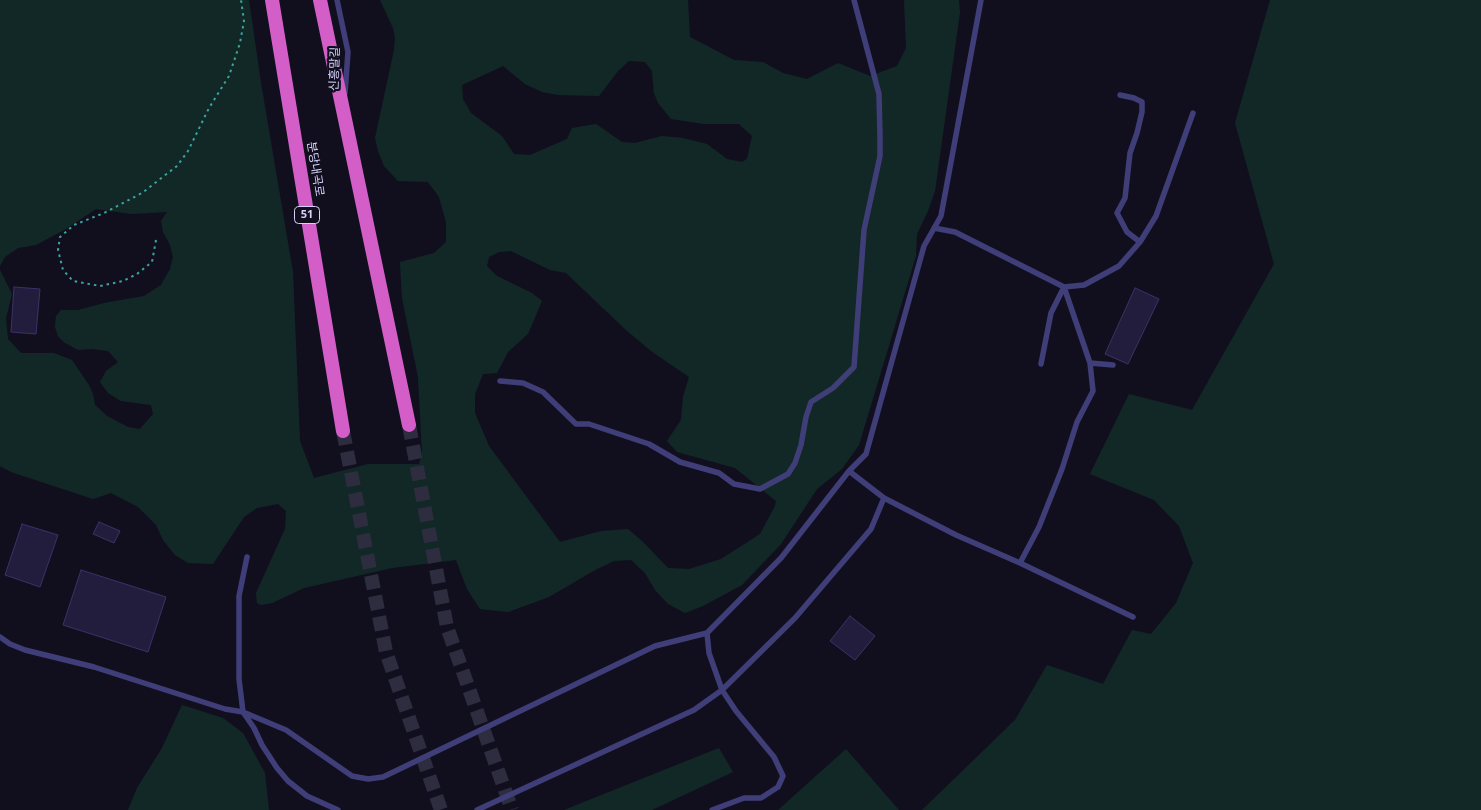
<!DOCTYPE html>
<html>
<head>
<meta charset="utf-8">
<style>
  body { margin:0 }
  canvas { display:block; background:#110f1e }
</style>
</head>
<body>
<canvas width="1481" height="810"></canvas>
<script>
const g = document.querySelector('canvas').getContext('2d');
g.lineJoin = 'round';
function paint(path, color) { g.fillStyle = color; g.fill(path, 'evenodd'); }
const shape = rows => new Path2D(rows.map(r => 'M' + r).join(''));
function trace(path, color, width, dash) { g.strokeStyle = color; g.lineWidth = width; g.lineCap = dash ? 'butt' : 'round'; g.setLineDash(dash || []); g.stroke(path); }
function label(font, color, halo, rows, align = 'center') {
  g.font = font + ' "Open Sans","Noto Sans KR",sans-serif'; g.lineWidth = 4.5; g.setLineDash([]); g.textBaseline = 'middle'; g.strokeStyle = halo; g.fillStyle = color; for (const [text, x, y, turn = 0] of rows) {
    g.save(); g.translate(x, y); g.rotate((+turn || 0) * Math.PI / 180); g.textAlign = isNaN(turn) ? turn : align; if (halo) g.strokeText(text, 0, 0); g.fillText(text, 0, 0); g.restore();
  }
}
paint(shape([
  [0,0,249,0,261,83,293,272,300,441,314,478,368,464,419,464,422,453,418,377,402,298,400,262,434,253,446,242,446,222,439,197,428,182,398,181,384,166,378,151,375,138,394,50,395,38,393,28,380,0,688,0,690,37,734,60,763,62,783,73,807,79,838,63,870,76,897,66,906,48,904,0,959,0,960,12,935,191,928,211,917,234,916,256,859,445,842,469,817,489,781,544,742,585,703,606,685,613,668,604,655,590,645,573,631,560,614,561,595,570,549,597,508,612,480,609,467,589,456,560,392,568,304,588,272,603,261,605,257,603,256,593,285,529,286,511,278,504,257,508,244,517,213,564,188,563,175,555,163,540,156,525,138,507,111,493,93,499,11,472,0,466,0,270,12,294,6,318,8,339,21,353,54,353,72,360,89,385,93,394,95,405,107,416,128,427,140,429,153,414,151,405,121,401,108,393,100,382,106,371,118,362,108,351,92,349,78,350,65,343,58,336,55,327,56,316,61,310,78,310,104,303,144,296,161,285,170,269,173,257,170,245,163,232,161,221,167,212,131,214,96,209,66,229,36,245,18,248,5,257,0,266],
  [629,61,645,62,652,71,654,93,658,103,671,119,704,124,739,124,752,136,747,159,742,162,727,159,707,144,683,138,662,136,635,143,622,142,596,124,572,128,567,139,530,155,514,154,502,136,471,113,463,99,462,85,503,66,525,84,542,92,558,95,599,96,618,71],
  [511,251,550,270,566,273,626,330,651,351,689,377,683,397,681,420,667,441,677,452,735,468,776,501,775,506,760,534,721,559,689,569,668,568,643,542,628,529,601,531,560,542,489,446,475,413,475,394,483,374,497,373,508,352,528,334,542,301,532,293,497,276,487,266,489,257,499,252],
  [1270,0,1481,0,1481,810,922,810,1015,720,1047,665,1103,684,1132,630,1151,634,1176,603,1193,563,1179,526,1154,500,1090,474,1129,394,1192,410,1274,264,1235,123],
  [182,705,223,718,243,733,265,773,269,810,128,810,137,788,162,748],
  [719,748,733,772,652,810,564,810],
  [846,749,899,810,778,810]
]), '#122827');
const building = shape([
  [14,287,40,289,36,334,11,332,14,287],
  [1135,288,1159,299,1128,364,1105,354,1135,288],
  [99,522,120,531,114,543,93,534,99,522],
  [22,524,58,535,40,587,5,575,22,524],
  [81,570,166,597,148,652,63,625,81,570],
  [850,616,875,636,855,660,830,641,850,616]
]);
paint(building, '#231d3d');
trace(building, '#3b3167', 1);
trace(shape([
  [409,425,447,627,512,810],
  [343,431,386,652,441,810]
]), '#2e2c3f', 14, [14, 7]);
trace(shape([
  [156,240,152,262,137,274,123,281,100,286,73,281,63,270,58,250,60,237,74,225,104,213,142,193,177,166,188,151,209,108,229,76,240,43,244,21,241,0]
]), '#3aa59e', 2, [2.5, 4]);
trace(shape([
  [337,0,348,52,345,93],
  [1120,95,1134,98,1142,102,1142,112,1137,133,1130,153,1125,198,1117,213,1127,232,1140,242],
  [1090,363,1113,365],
  [1041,364,1051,313,1064,287,1084,285,1119,266,1140,242,1156,216,1193,113],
  [500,381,523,383,543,392,576,424,589,424,649,444,680,462,719,473,734,484,760,489,788,474,795,463,801,445,806,417,811,402,833,388,854,367,864,230,880,156,880,136,879,94,854,0],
  [884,498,956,535,1020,563,1039,527,1062,469,1077,422,1093,391,1090,363,1064,287,955,232,934,228],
  [247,557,239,596,239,679,243,712,286,730,352,776,368,779,383,777,655,646,707,633],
  [1020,563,1133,617],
  [0,637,10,644,25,650,94,667,225,709,243,712,254,728,262,745,277,768,288,781,307,796,338,810],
  [477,810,694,710,722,690,709,653,707,633,781,558,849,471,866,454,924,246,941,216,981,0],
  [712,810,744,798,761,798,778,787,783,776,774,757,736,711,722,690,795,618,871,529,884,498,849,471]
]), '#403e79', 5.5);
trace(shape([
  [272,0,343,431],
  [320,0,409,425]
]), '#d45ec8', 14);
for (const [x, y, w] of [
  [307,215,25]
]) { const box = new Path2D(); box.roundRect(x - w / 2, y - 8.5, w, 17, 4); g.fillStyle = '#110f1e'; g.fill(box); trace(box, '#d5d1fa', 1); }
label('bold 11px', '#d5d1fa', null, [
  ["51",307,215]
]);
label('12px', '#d5d1fa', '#110f1e', [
  ["신흥말길",335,69,-88],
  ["분당내곡로",315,169,81]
]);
</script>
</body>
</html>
